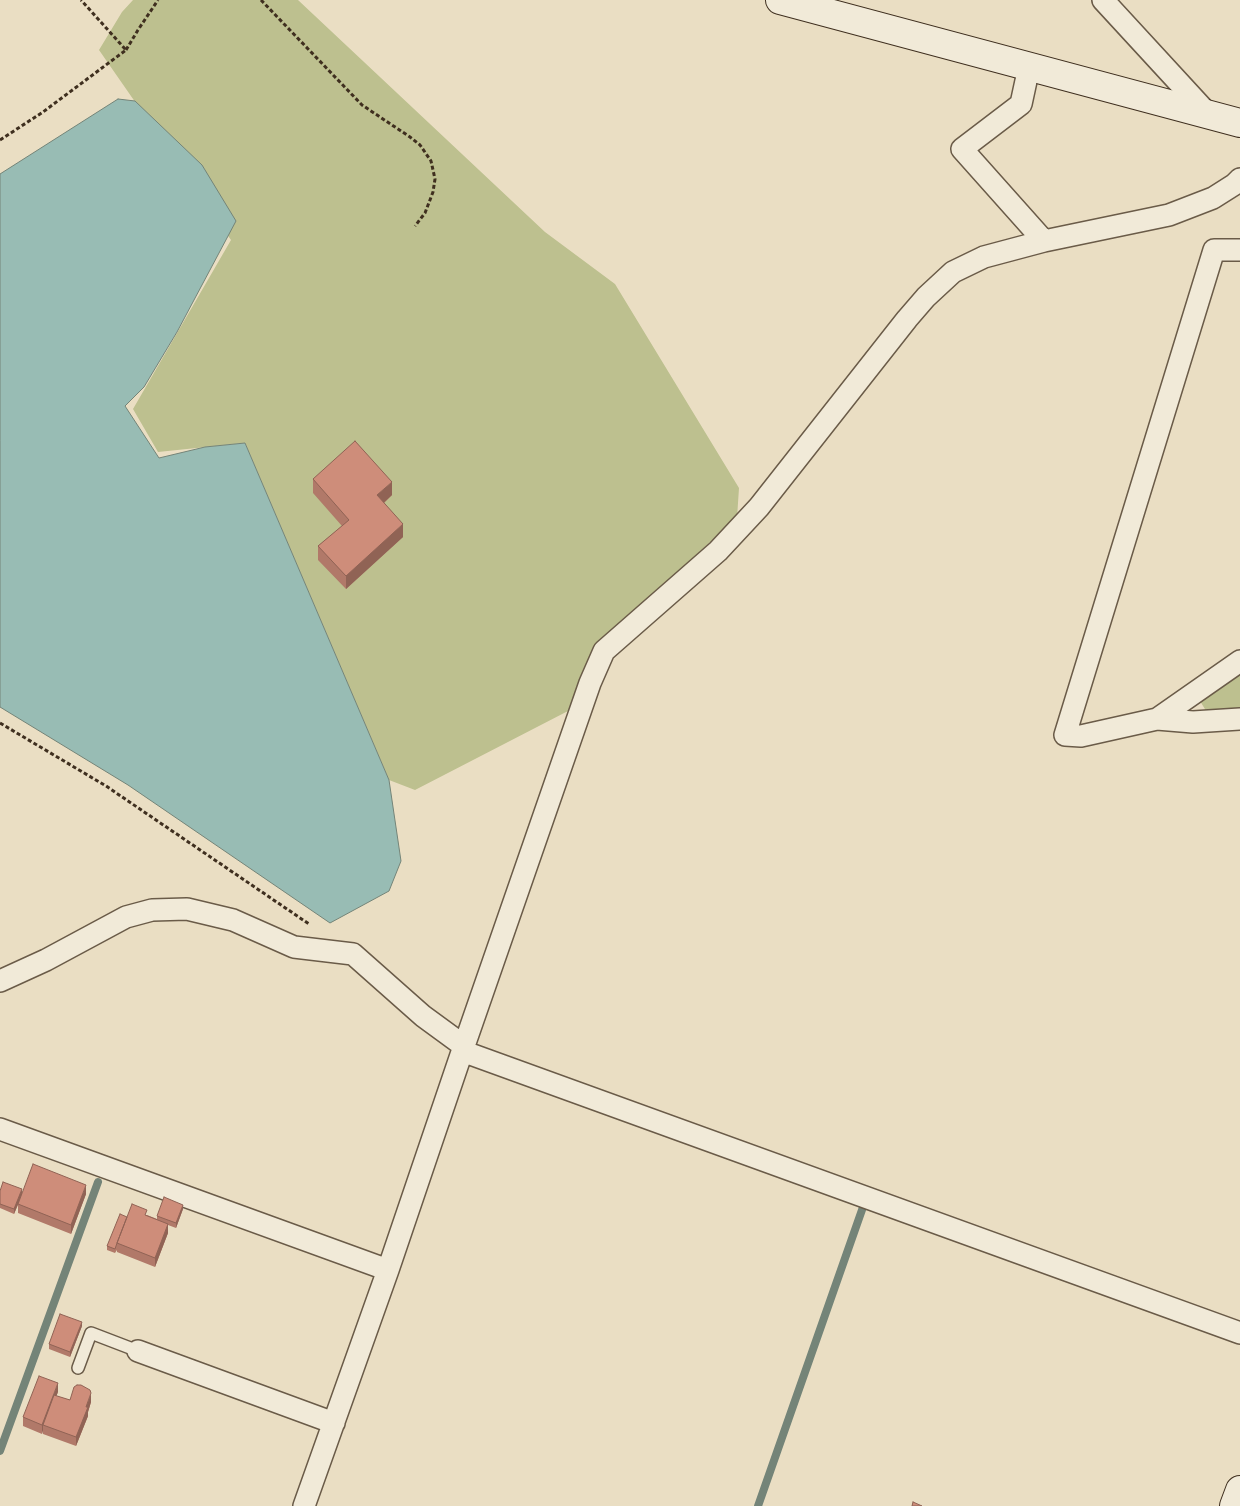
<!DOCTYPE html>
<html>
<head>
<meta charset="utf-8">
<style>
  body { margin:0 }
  canvas { display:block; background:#eadec3 }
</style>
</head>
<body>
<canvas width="1240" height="1506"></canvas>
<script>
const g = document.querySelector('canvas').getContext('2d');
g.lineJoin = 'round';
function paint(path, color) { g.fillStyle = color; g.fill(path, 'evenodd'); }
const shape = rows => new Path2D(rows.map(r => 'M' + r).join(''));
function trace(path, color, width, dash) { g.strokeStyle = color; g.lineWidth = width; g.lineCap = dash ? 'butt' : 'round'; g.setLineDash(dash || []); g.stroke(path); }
paint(shape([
  [133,0,298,0,545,232,615,284,739,488,737,518,593,648,568,711,415,790,389,780,245,443,158,452,133,409,231,240,99,50,122,12],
  [1240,673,1240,711,1208,714,1200,701]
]), '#bdc08f');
const water = shape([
  [118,99,135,101,202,165,236,221,177,332,144,387,125,406,159,458,205,447,245,443,389,780,401,861,389,891,330,923,128,785,0,707,0,174,118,99]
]);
paint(water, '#98bcb4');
trace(water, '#748478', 1);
trace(shape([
  [0,1451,98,1182],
  [758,1506,863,1207]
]), '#748478', 8);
const lane = shape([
  [78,1368,91,1333,138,1351]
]);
const street = shape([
  [1103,0,1207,113],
  [1029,67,1021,104,962,149,1044,241],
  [1240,250,1214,250,1065,735,1081,736,1157,719,1193,722,1240,719],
  [1157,719,1240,661],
  [0,981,46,960,126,917,152,910,187,909,233,920,294,947,353,954,423,1016,464,1046],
  [462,1051,1240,1333],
  [0,1129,388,1270],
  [138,1351,334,1423],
  [304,1506,388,1270,464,1046,590,683,604,651,718,551,759,507,907,319,926,297,953,272,984,257,1044,241,1169,215,1213,198,1235,184,1240,179]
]);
const secondary = shape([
  [780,0,1240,123],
  [1234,1506,1240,1490]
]);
trace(lane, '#6a5b48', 14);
trace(street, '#6a5b48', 24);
trace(secondary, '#3f2f1f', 30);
trace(shape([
  [261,0,362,105,410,137,420,145,431,161,435,179,433,192,425,213,415,226],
  [126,50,138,30,158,0],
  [0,140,43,112,126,50,81,0],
  [0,723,106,786,309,924]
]), '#3f2f1f', 3, [4, 2.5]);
trace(lane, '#f1ead8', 11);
trace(street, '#f1ead8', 21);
trace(secondary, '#f1ead8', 28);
paint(shape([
  [313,479,392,495,384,503,403,537,346,589,318,560,318,546,342,526,313,493],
  [0,1191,22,1193,86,1194,71,1234,18,1213,18,1205,14,1214,0,1208],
  [183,1209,176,1228,168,1225,168,1233,155,1267,117,1252,117,1250,115,1253,107,1250,107,1246,127,1217,147,1215,157,1219,157,1216],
  [82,1326,70,1357,49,1349,49,1344],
  [58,1392,56,1396,70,1400,91,1402,88,1412,88,1416,76,1446,43,1434,43,1430,42,1434,23,1426,23,1417]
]), '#b17969');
paint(shape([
  [392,482,392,495,377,509,377,495],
  [403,524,403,537,346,589,346,576],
  [86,1185,86,1194,71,1234,71,1225],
  [22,1189,22,1194,14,1214,14,1209],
  [183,1205,183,1209,176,1228,176,1223],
  [168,1224,168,1233,155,1267,155,1258],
  [82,1322,82,1326,70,1357,70,1352],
  [58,1383,58,1392,45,1425,43,1425,43,1430,42,1434,42,1425],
  [91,1393,91,1402,88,1412,88,1416,76,1446,76,1437]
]), '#906355');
const building = shape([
  [355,441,392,482,377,495,403,524,346,576,318,546,349,520,313,479,355,441],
  [33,1164,86,1185,71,1225,18,1204,33,1164],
  [3,1182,22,1189,14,1209,0,1204,0,1191,3,1182],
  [164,1197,183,1205,176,1223,157,1216,164,1197],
  [132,1204,147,1210,145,1215,168,1224,155,1258,117,1243,132,1204],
  [120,1214,127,1217,117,1243,115,1249,107,1246,120,1214],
  [60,1314,82,1322,70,1352,49,1344,60,1314],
  [39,1376,58,1383,42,1425,23,1417,39,1376],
  [77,1385,81,1385,90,1390,91,1393,86,1407,88,1407,76,1437,43,1425,54,1395,70,1400,74,1387,77,1385],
  [913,1502,922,1506,912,1506,913,1502]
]);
paint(building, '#ce8d7a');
trace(building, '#906355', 1);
</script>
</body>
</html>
